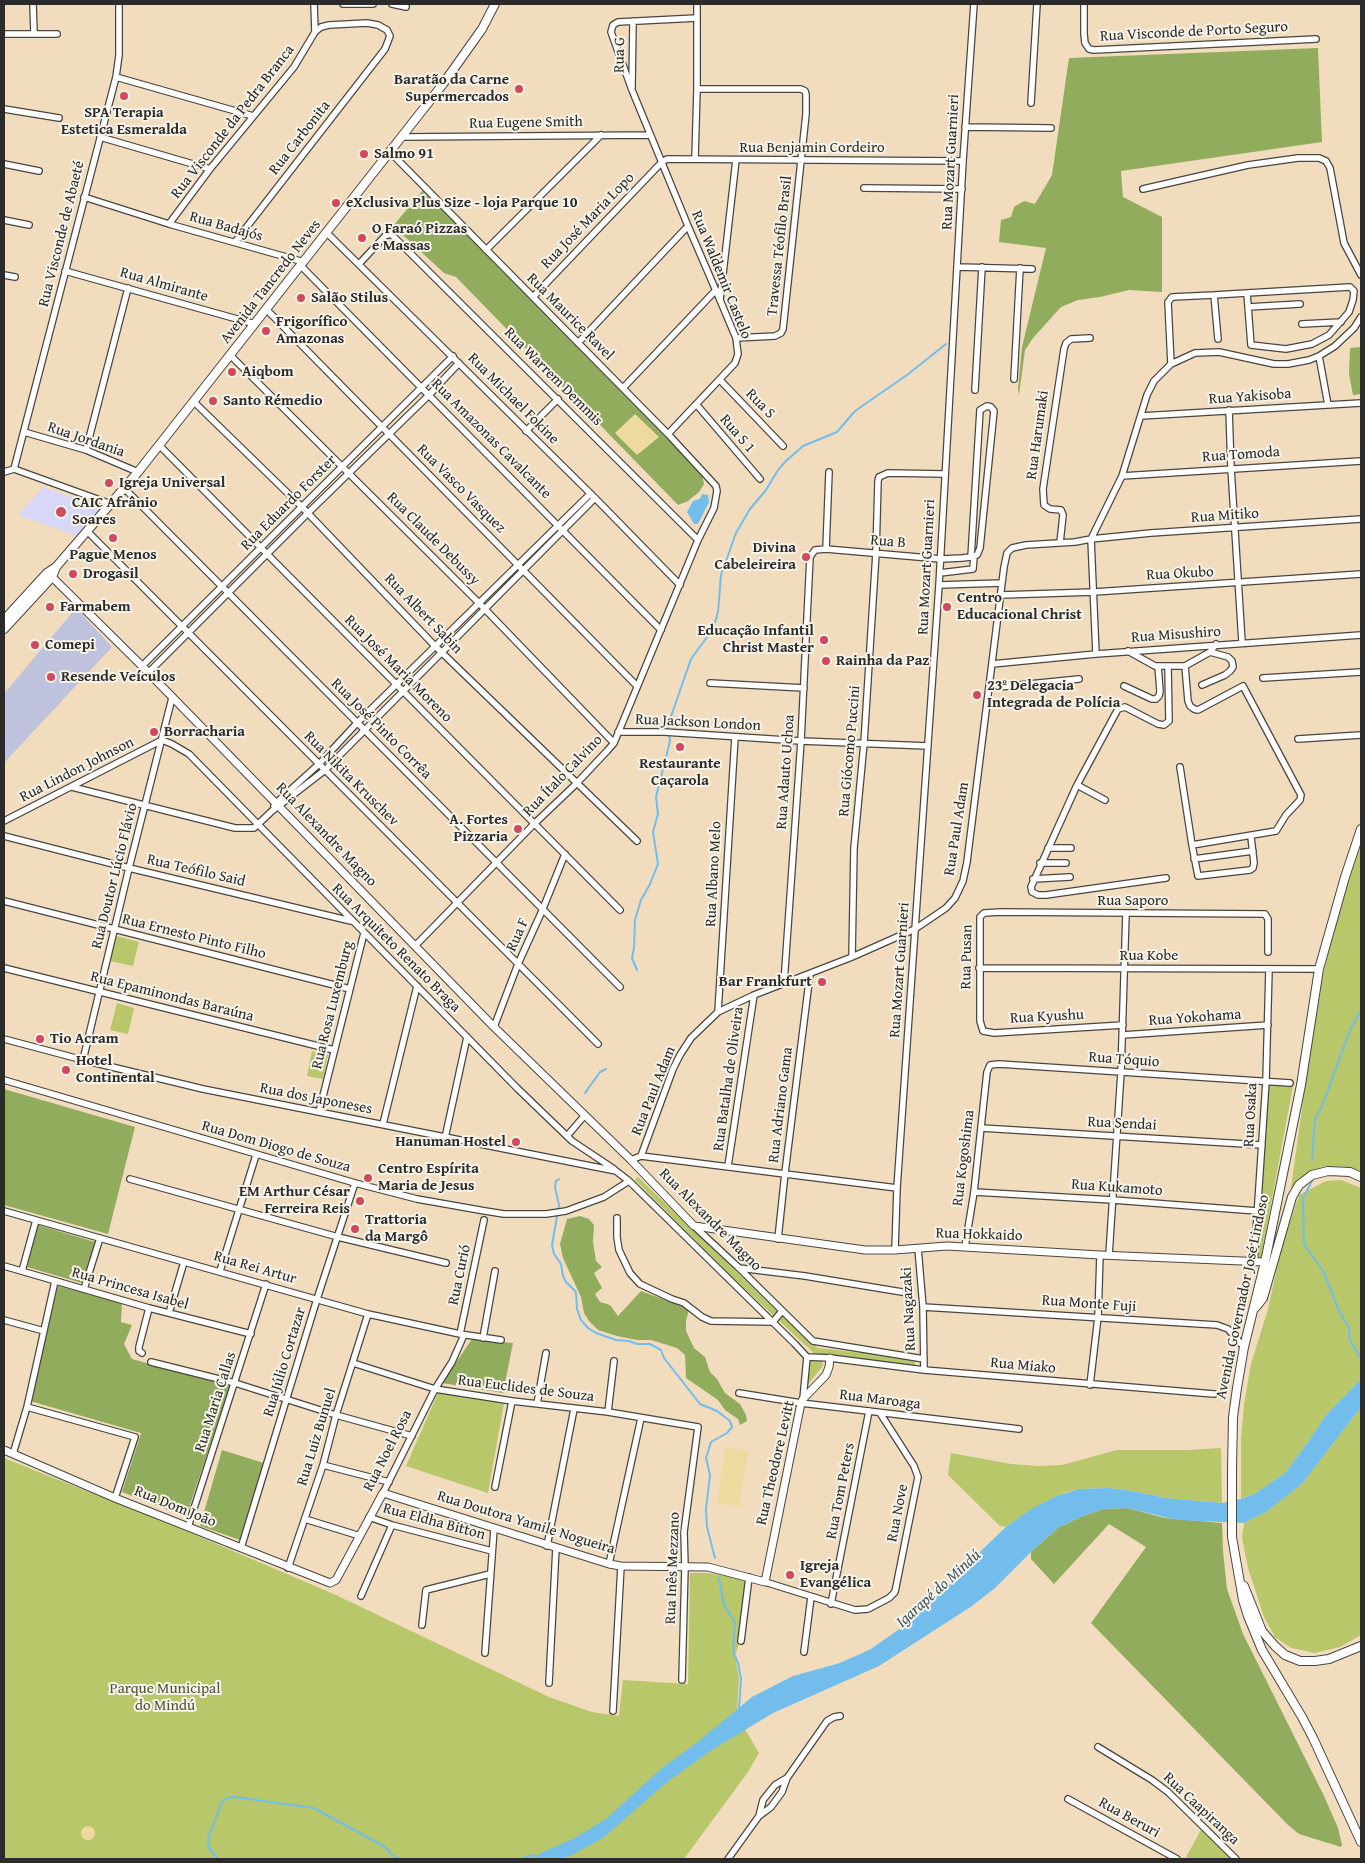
<!DOCTYPE html>
<html>
<head>
<meta charset="utf-8">
<style>
  body { margin:0 }
  #map { position:relative; width:1365px; height:1863px; overflow:hidden; background:#f2dcbe; font-family:"Gentium Book Plus",serif }
  canvas { display:block }
  .frame { position:absolute; inset:0; border:5px solid #2b2b2b; pointer-events:none }
</style>
</head>
<body>
<div id="map">
<canvas width="1365" height="1863"></canvas>
<div class="frame"></div>
</div>
<script>
const g = document.querySelector('canvas').getContext('2d');
g.lineJoin = 'round';
function paint(path, color) { g.fillStyle = color; g.fill(path, 'evenodd'); }
const shape = rows => new Path2D(rows.map(r => 'M' + r).join(''));
function trace(path, color, width, dash) { g.strokeStyle = color; g.lineWidth = width; g.lineCap = dash ? 'butt' : 'round'; g.setLineDash(dash || []); g.stroke(path); }
function label(font, color, halo, rows, align = 'center') {
  g.font = font + ' "Gentium Book Plus",serif'; g.lineWidth = 4; g.setLineDash([]); g.textBaseline = 'middle'; g.strokeStyle = halo; g.fillStyle = color; for (const [text, x, y, turn = 0] of rows) {
    g.save(); g.translate(x, y); g.rotate((+turn || 0) * Math.PI / 180); g.textAlign = isNaN(turn) ? turn : align; if (halo) g.strokeText(text, 0, 0); g.fillText(text, 0, 0); g.restore();
  }
}
paint(shape([
  [43,487,103,508,77,536,18,515]
]), '#d8d7f8');
paint(shape([
  [76,608,112,647,4,763,4,694]
]), '#bfc2dd');
paint(shape([
  [1361,846,1361,1171,1342,1166,1322,1167,1305,1175,1291,1188,1305,1086,1323,975,1340,907],
  [116,936,139,942,133,966,110,961],
  [117,1003,134,1008,128,1034,110,1030],
  [312,1051,328,1055,323,1079,307,1076],
  [1269,1084,1293,1086,1261,1258,1258,1257],
  [637,1177,638,1177,801,1334,818,1348,915,1359,915,1365,824,1355,821,1358,823,1366,805,1388,808,1366,810,1362,818,1357,728,1273,635,1180],
  [1341,1180,1361,1188,1361,1379,1326,1415,1306,1445,1285,1473,1256,1493,1241,1499,1241,1439,1244,1404,1251,1364,1268,1309,1281,1250,1299,1195,1326,1181],
  [438,1393,504,1403,488,1493,406,1466],
  [1361,1407,1361,1635,1340,1647,1315,1653,1291,1648,1275,1637,1264,1617,1248,1568,1242,1538,1244,1523,1266,1512,1302,1484],
  [1221,1448,1222,1503,1166,1498,1132,1491,1108,1488,1079,1489,1067,1492,1043,1503,1006,1527,1000,1526,948,1475,951,1453,1011,1464,1038,1466,1062,1465,1117,1450,1189,1450],
  [4,1458,191,1533,336,1595,549,1697,592,1712,619,1716,623,1680,688,1684,690,1573,710,1573,747,1580,739,1644,735,1655,739,1678,737,1712,746,1731,759,1753,748,1772,684,1859,4,1859],
  [1201,1830,1231,1859,1190,1859,1186,1857]
]), '#b8c76a');
paint(shape([
  [1318,48,1322,142,1121,171,1123,197,1162,217,1162,292,1129,290,1100,297,1078,300,1061,307,1033,338,1025,350,1019,395,1018,389,1022,347,1046,248,999,242,1001,220,1011,217,1014,207,1024,201,1035,204,1052,175,1069,58],
  [423,190,702,474,704,484,699,492,688,501,678,505,456,277,444,273,393,226],
  [1361,347,1361,394,1353,395,1349,374,1350,348],
  [4,1089,135,1127,108,1234,4,1205],
  [580,1216,589,1219,594,1225,593,1242,596,1261,602,1267,594,1273,602,1288,595,1294,600,1302,610,1305,618,1316,641,1291,689,1309,686,1321,686,1331,694,1348,705,1357,710,1372,717,1379,725,1393,740,1404,746,1415,747,1421,740,1425,738,1419,725,1410,718,1400,686,1378,685,1355,677,1348,651,1340,637,1340,617,1336,598,1330,589,1321,584,1313,581,1297,563,1258,560,1244,567,1219],
  [38,1225,95,1242,82,1283,27,1267],
  [58,1286,122,1303,121,1322,132,1325,124,1344,132,1359,230,1386,186,1517,122,1492,141,1433,30,1401],
  [472,1339,513,1343,503,1393,442,1383],
  [222,1450,267,1464,243,1541,200,1526],
  [1127,1508,1165,1518,1222,1523,1223,1551,1227,1589,1243,1634,1324,1796,1338,1828,1342,1845,1341,1847,1299,1834,1288,1825,1091,1623,1146,1547,1109,1524,1054,1584,1031,1559,1031,1552,1059,1527,1081,1517,1103,1509]
]), '#92ac5e');
paint(shape([
  [635,414,659,437,637,455,615,433],
  [725,1447,748,1451,740,1506,717,1503],
  '81 1833a7 7 0 1 1 14 0a7 7 0 1 1-14 0Z'
]), '#eeda9e');
paint(shape([
  [702,494,708,495,709,502,698,524,694,524,687,512,693,501,700,499],
  [1361,1379,1361,1407,1302,1484,1266,1512,1244,1523,1177,1520,1127,1508,1103,1509,1081,1517,1059,1527,1031,1552,995,1588,972,1606,879,1666,773,1713,712,1750,667,1782,603,1838,570,1856,558,1859,535,1859,541,1853,573,1839,606,1819,662,1768,699,1741,752,1697,793,1676,840,1663,871,1649,901,1628,931,1603,983,1549,1006,1527,1033,1508,1057,1496,1079,1489,1108,1488,1132,1491,1166,1498,1222,1503,1241,1499,1256,1493,1285,1473,1306,1445,1326,1415]
]), '#72bdeb');
trace(shape([
  [669,730,668,725,691,659,713,629,718,612,721,575,736,533,750,509,766,490,778,470,786,461,803,446,837,432,855,411,907,375,946,344],
  [637,970,632,958,634,948,635,920,641,900,650,884,658,864,653,832,658,814,656,797,670,741,669,735],
  [585,1093,600,1072,606,1069],
  [1312,1160,1315,1119,1323,1104,1350,1030,1361,1010],
  [559,1179,556,1181,555,1187,559,1205,552,1245,554,1254,561,1264,563,1276,566,1282,576,1292,577,1309,581,1320,588,1328,596,1333,616,1340,629,1341,637,1344,650,1344,661,1350,664,1358,700,1404,717,1411,730,1421,732,1427,727,1433,711,1442,706,1458,710,1475,706,1509,707,1527,715,1558],
  [1312,1181,1303,1198,1304,1244,1323,1271,1340,1313,1349,1328,1350,1340,1361,1359],
  [719,1578,724,1605,735,1622,733,1651,738,1663,741,1679,739,1708],
  [218,1859,209,1848,208,1839,222,1802,227,1798,235,1797,314,1808,385,1847,391,1854,399,1859],
  [468,1859,519,1859,532,1855,540,1857]
]), '#72bdeb', 2);
const minor = shape([
  [33,4,34,33],
  [343,4,373,4],
  [392,4,406,7],
  [1084,4,1084,34,1085,43,1089,49,1094,50,1316,39],
  [4,34,57,34],
  [116,77,253,116],
  [632,87,633,21],
  [697,89,801,89,805,91,806,94,806,114,783,329,781,333,775,336,736,338],
  [1031,103,1037,4],
  [4,109,59,118],
  [965,127,1051,128],
  [100,137,210,169],
  [402,137,650,135],
  [390,152,668,434,716,486,717,491,714,508,698,540,614,743,607,751,576,784,534,824,415,946],
  [695,159,697,89,697,4],
  [4,164,39,171],
  [864,188,962,189],
  [1143,189,1248,165,1298,158,1319,158,1326,161,1330,168,1344,243,1361,275],
  [84,197,169,224,304,262],
  [4,220,29,225],
  [169,224,210,169,294,67,315,32,314,4],
  [327,233,595,498,680,585],
  [235,242,385,49,390,36,387,30,378,25,367,23,329,25,321,27,315,32],
  [486,250,601,135],
  [359,264,385,236,391,234,698,540],
  [301,266,661,630],
  [958,267,1032,269],
  [65,271,255,324],
  [4,275,15,277],
  [1214,295,1218,339],
  [533,297,662,162,667,159,963,161],
  [720,300,736,160],
  [1248,307,1300,304],
  [267,310,637,686],
  [1302,324,1341,322],
  [578,343,688,226],
  [231,356,479,603,614,743],
  [1319,356,1328,405],
  [1171,364,1168,302,1172,297,1214,295,1247,293,1350,287,1354,291,1353,300,1349,312,1329,335,1312,344,1286,349,1251,345,1247,293],
  [1014,379,1020,268],
  [720,380,783,446],
  [623,388,716,290],
  [975,390,982,267],
  [193,401,301,506,435,646,637,841],
  [696,404,760,479],
  [1229,410,1231,468,1242,642],
  [1141,416,1361,403],
  [526,431,558,399],
  [24,432,86,450,138,472],
  [668,434,735,363,738,354,736,338,720,300,688,226,632,90,611,32,613,25,618,22,697,18],
  [159,445,620,910],
  [86,450,128,288],
  [14,469,116,77,119,55,119,4],
  [4,472,14,469,111,504],
  [1122,476,1361,461],
  [125,489,620,987],
  [87,531,598,1044],
  [1060,543,1063,515,1061,510,1050,509,1044,505,1043,489,1064,349,1066,343,1071,339,1090,338],
  [826,549,829,472],
  [940,573,973,569,974,556],
  [939,585,1002,583],
  [1001,595,1094,592,1361,574],
  [1128,651,1155,666,1185,666,1210,652,1216,644],
  [1096,654,1091,539,1122,476,1147,395,1154,381,1171,364,1195,353,1219,352,1274,364,1288,364,1309,360,1319,356,1335,346,1354,328,1361,317],
  [992,664,1096,654,1361,635],
  [142,666,453,356],
  [148,673,308,513,429,395,459,363],
  [1263,678,1361,672],
  [710,683,804,688],
  [1202,685,1225,675,1230,671,1233,667,1232,661,1228,657,1210,652],
  [1124,686,1152,699,1156,699,1159,696,1160,691,1158,666],
  [989,688,1079,679],
  [618,732,664,732,801,741,928,746],
  [1298,739,1361,735],
  [162,740,172,744,189,754,517,1088,572,1141,614,1169],
  [1180,767,1192,845,1276,831,1286,815,1300,800,1301,795,1243,686,1198,710,1194,709,1190,706,1188,701,1185,666],
  [1077,785,1105,800],
  [72,787,235,828,254,828,272,811,325,770,595,498],
  [274,806,276,803,319,764,357,723,590,494],
  [4,821,162,740],
  [4,836,129,868,351,921],
  [1192,845,1198,876,1250,870,1253,868,1254,863,1251,837],
  [1048,848,1071,848],
  [1194,859,1253,851],
  [1040,863,1066,863],
  [1166,878,1046,895,1038,895,1032,892,1031,887,1077,785,1118,709,1125,707,1158,724,1164,725,1169,721,1168,666],
  [1033,879,1070,877],
  [4,901,350,989],
  [852,957,854,848,864,743,876,553,878,481,879,477,888,473,945,474],
  [4,968,334,1050],
  [979,968,1319,969],
  [784,983,801,741,810,557,815,550,826,549,941,559,962,558,971,557,977,555,980,548,994,411,991,407,987,406,980,410,971,557],
  [718,1012,735,737],
  [1123,1025,994,1033,983,1031,980,1021,980,917,984,913,1001,912,1265,914,1268,919,1268,952],
  [494,1027,518,964,542,911,565,854],
  [1123,1035,1268,1025],
  [4,1039,83,1060,203,1089,616,1171,629,1181,795,1344,807,1357,830,1358,924,1370,1214,1394],
  [83,1060,129,868,172,698],
  [4,1080,355,1183,417,1199,485,1211,504,1214,546,1214,566,1211,604,1197,629,1181],
  [319,1112,364,933],
  [383,1124,417,986],
  [981,1128,1262,1145],
  [567,1136,585,1115],
  [445,1138,467,1037],
  [641,1156,897,1188],
  [631,1160,641,1156,673,1069,680,1055,691,1038,718,1012,754,995,852,957,915,929,946,908,955,898,963,881,967,862,1004,567,1007,553,1012,548,1026,545,1075,542,1091,539,1151,533,1361,519],
  [728,1166,754,995],
  [130,1179,338,1237,446,1263],
  [974,1192,1113,1200,1257,1211],
  [4,1211,368,1314,460,1334,501,1340],
  [617,1218,617,1237,619,1250,630,1273,640,1284,672,1299,684,1303,702,1317,711,1321,773,1322,782,1311],
  [694,1226,739,1268,813,1341,924,1359],
  [778,1239,785,1173,810,974],
  [965,1247,974,1192,987,1072,990,1065,999,1064,1290,1083],
  [918,1248,923,1307,924,1370],
  [895,1250,897,1188,939,585,963,161,974,4],
  [1109,1255,1121,1072,1126,913],
  [1254,1262,1266,1081,1269,969],
  [4,1266,149,1308,251,1334],
  [739,1268,805,1276,908,1293],
  [22,1271,36,1220],
  [220,1271,256,1155],
  [84,1289,100,1238],
  [923,1307,1217,1325,1228,1329,1244,1347],
  [169,1313,184,1262],
  [4,1320,44,1331],
  [460,1334,484,1220],
  [483,1338,495,1271],
  [142,1353,139,1351,139,1347,149,1308],
  [151,1362,235,1383,336,1415,412,1436],
  [353,1363,435,1389,512,1401,608,1412,698,1427,684,1532,685,1567,682,1680],
  [1090,1385,1098,1317,1100,1255],
  [739,1393,801,1403,1019,1429],
  [803,1399,807,1357],
  [537,1404,546,1353],
  [27,1407,135,1437,115,1498],
  [608,1412,614,1361],
  [13,1454,27,1407,55,1281],
  [323,1465,389,1482],
  [495,1487,512,1401],
  [383,1493,435,1389,452,1362,464,1335],
  [369,1517,392,1525,492,1551],
  [305,1519,360,1536],
  [188,1527,266,1284],
  [547,1546,574,1409],
  [241,1548,317,1299,355,1183],
  [609,1564,641,1418],
  [288,1568,323,1465,336,1415,368,1314],
  [765,1582,855,1610,868,1609,889,1598,895,1592,918,1477,914,1466,880,1413],
  [361,1596,392,1525],
  [831,1604,869,1411],
  [422,1625,426,1590,490,1574],
  [741,1641,749,1577],
  [804,1652,811,1597],
  [485,1653,494,1529],
  [549,1683,556,1548],
  [613,1711,621,1566],
  [1098,1747,1152,1780,1168,1792,1236,1859],
  [1068,1799,1177,1859],
  [759,1816,763,1800,775,1785,787,1778],
  [728,1859,759,1816,771,1807,782,1792,787,1778,827,1721,834,1717,840,1716]
]);
const tertiary = shape([
  [48,573,142,666,494,1027,631,1160,694,1226,865,1250,895,1250,947,1246,1100,1255,1265,1262],
  [4,1450,115,1498,330,1583,336,1580,383,1493,609,1564,621,1566,708,1567,765,1582,801,1403,803,1399,826,1375,829,1367,830,1358]
]);
const secondary = shape([
  [4,620,47,573,56,567,138,472,443,84,482,29,495,4],
  [4,629,52,577,56,567],
  [1361,829,1345,877,1319,969,1301,1085,1265,1262,1244,1347,1237,1388,1233,1417,1232,1469,1232,1537,1243,1600,1248,1616,1262,1650,1302,1717,1313,1738,1361,1842],
  [1256,1307,1263,1298,1292,1197,1299,1185,1312,1175,1328,1171,1350,1172,1361,1177],
  [1244,1586,1262,1631,1275,1646,1285,1655,1300,1661,1315,1661,1329,1659,1361,1646]
]);
trace(minor, '#494641', 8);
trace(tertiary, '#494641', 9);
trace(secondary, '#494641', 10);
trace(minor, '#fff', 5.5);
trace(tertiary, '#fff', 7);
trace(secondary, '#fff', 8);
for (const [x, y, r, color] of [
  [519,89,5,"#d1495b"],
  [124,96,5,"#d1495b"],
  [364,154,5,"#d1495b"],
  [336,203,5,"#d1495b"],
  [362,238,5,"#d1495b"],
  [301,298,5,"#d1495b"],
  [266,331,5,"#d1495b"],
  [232,372,5,"#d1495b"],
  [213,401,5,"#d1495b"],
  [109,483,5,"#d1495b"],
  [61,512,6,"#d1495b"],
  [113,538,5,"#d1495b"],
  [806,557,5,"#d1495b"],
  [73,574,5,"#d1495b"],
  [50,607,5,"#d1495b"],
  [947,607,5,"#d1495b"],
  [824,640,5,"#d1495b"],
  [35,645,5,"#d1495b"],
  [826,661,5,"#d1495b"],
  [51,677,5,"#d1495b"],
  [977,695,5,"#d1495b"],
  [154,732,5,"#d1495b"],
  [680,747,5,"#d1495b"],
  [518,829,5,"#d1495b"],
  [822,982,5,"#d1495b"],
  [40,1039,5,"#d1495b"],
  [66,1070,5,"#d1495b"],
  [516,1142,5,"#d1495b"],
  [368,1178,5,"#d1495b"],
  [360,1201,5,"#d1495b"],
  [355,1229,5,"#d1495b"],
  [790,1575,5,"#d1495b"]
]) { const dot = new Path2D(); dot.arc(x, y, r, 0, 2 * Math.PI); g.fillStyle = color; g.fill(dot); trace(dot, '#f7f3e8', 2); }
label('15px', '#2b2b2b', '#f7f3e8', [
  ["Rua Visconde de Porto Seguro",1194,32,-3],
  ["Rua G",620,55,-89],
  ["Rua Visconde da Pedra Branca",233,122,-52],
  ["Rua Eugene Smith",526,123,-1],
  ["Rua Carbonita",300,138,-52],
  ["Rua Benjamin Cordeiro",812,148],
  ["Rua Mozart Guarnieri",951,162,-87],
  ["Rua José Maria Lopo",588,221,-46],
  ["Rua Badajós",226,227,16],
  ["Rua Visconde de Abaeté",62,234,-76],
  ["Travessa Téofilo Brasil",780,246,-84],
  ["Rua Waldemir Castelo",721,275,68],
  ["Avenida Tancredo Neves",271,282,-52],
  ["Rua Almirante",164,285,16],
  ["Rua Maurice Ravel",570,317,45],
  ["Rua Warrem Demmis",553,377,45],
  ["Rua Yakisoba",1250,397,-4],
  ["Rua Michael Fokine",513,399,45],
  ["Rua S",760,404,46],
  ["Rua S 1",737,434,49],
  ["Rua Harumaki",1038,435,-82],
  ["Rua Amazonas Cavalcante",491,439,45],
  ["Rua Jordania",86,440,19],
  ["Rua Tomoda",1241,455,-4],
  ["Rua Vasco Vasquez",461,489,45],
  ["Rua Eduardo Forster",289,503,-45],
  ["Rua Mitiko",1225,516,-4],
  ["Rua Claude Debussy",433,539,45],
  ["Rua B",888,542,5],
  ["Rua Mozart Guarnieri",927,567,-87],
  ["Rua Okubo",1180,574,-3],
  ["Rua Albert Sabin",423,614,46],
  ["Rua Misushiro",1176,635,-4],
  ["Rua José Maria Moreno",398,669,45],
  ["Rua Jackson London",698,723,3],
  ["Rua José Pinto Corrêa",381,729,45],
  ["Rua Giócomo Puccini",850,751,-85],
  ["Rua Lindon Johnson",77,770,-27],
  ["Rua Adauto Uchoa",786,772,-86],
  ["Rua Ítalo Calvino",563,776,-46],
  ["Rua Nikita Kruschev",351,779,45],
  ["Rua Paul Adam",957,829,-81],
  ["Rua Alexandre Magno",326,835,46],
  ["Rua Teófilo Said",196,871,13],
  ["Rua Albano Melo",714,874,-87],
  ["Rua Doutor Lúcio Flávio",115,876,-76],
  ["Rua Saporo",1133,901],
  ["Rua F",518,935,-66],
  ["Rua Ernesto Pinto Filho",194,937,14],
  ["Rua Arquiteto Renato Braga",396,948,45],
  ["Rua Kobe",1149,956],
  ["Rua Pusan",967,957,-89],
  ["Rua Mozart Guarnieri",900,970,-86],
  ["Rua Epaminondas Baraúna",172,997,14],
  ["Rua Rosa Luxemburg",333,1005,-76],
  ["Rua Kyushu",1047,1017,-3],
  ["Rua Yokohama",1195,1018,-4],
  ["Rua Tóquio",1124,1060,4],
  ["Rua Batalha de Oliveira",729,1079,-82],
  ["Rua Paul Adam",654,1091,-68],
  ["Rua dos Japoneses",316,1099,11],
  ["Rua Adriano Gama",781,1105,-83],
  ["Rua Osaka",1251,1115,-87],
  ["Rua Sendai",1122,1124,3],
  ["Rua Dom Diogo de Souza",276,1147,16],
  ["Rua Kogoshima",964,1158,-83],
  ["Rua Kukamoto",1117,1188,4],
  ["Rua Alexandre Magno",710,1220,45],
  ["Rua Hokkaido",979,1235,2],
  ["Rua Rei Artur",255,1268,16],
  ["Rua Curió",460,1275,-78],
  ["Rua Princesa Isabel",130,1289,16],
  ["Avenida Governador José Lindoso",1243,1297,-78],
  ["Rua Monte Fuji",1089,1304,4],
  ["Rua Nagazaki",909,1309,-93],
  ["Rua Júlio Cortazar",285,1362,-73],
  ["Rua Miako",1023,1366,5],
  ["Rua Euclides de Souza",526,1389,7],
  ["Rua Maroaga",880,1400,7],
  ["Rua Maria Callas",216,1402,-72],
  ["Rua Luiz Bunuel",317,1437,-73],
  ["Rua Noel Rosa",388,1451,-63],
  ["Rua Theodore Levitt",776,1463,-77],
  ["Rua Tom Peters",841,1491,-79],
  ["Rua Dom João",175,1507,22],
  ["Rua Nove",898,1513,-79],
  ["Rua Eldha Bitton",434,1522,15],
  ["Rua Doutora Yamile Nogueira",526,1523,17],
  ["Rua Inês Mezzano",673,1568,-88],
  ["Rua Caapiranga",1201,1809,43],
  ["Rua Beruri",1129,1818,29]
]);
label('bold 15px', '#2b2b2b', '#f7f3e8', [
  ["Baratão da Carne",509,80,"right"],
  ["Supermercados",509,97,"right"],
  ["SPA Terapia",124,113,"center"],
  ["Estetica Esmeralda",124,130,"center"],
  ["Salmo 91",374,154],
  ["eXclusiva Plus Size - loja Parque 10",346,203],
  ["O Faraó Pizzas",372,229],
  ["e Massas",372,246],
  ["Salão Stilus",311,298],
  ["Frigorífico",276,322],
  ["Amazonas",276,339],
  ["Aiqbom",242,372],
  ["Santo Rémedio",223,401],
  ["Igreja Universal",119,483],
  ["CAIC Afrânio",72,503],
  ["Soares",72,520],
  ["Divina",796,548,"right"],
  ["Cabeleireira",796,565,"right"],
  ["Pague Menos",113,555,"center"],
  ["Drogasil",83,574],
  ["Centro",957,598],
  ["Educacional Christ",957,615],
  ["Farmabem",60,607],
  ["Educação Infantil",814,631,"right"],
  ["Christ Master",814,648,"right"],
  ["Comepi",45,645],
  ["Rainha da Paz",836,661],
  ["Resende Veículos",61,677],
  ["23º Delegacia",987,686],
  ["Integrada de Polícia",987,703],
  ["Borracharia",164,732],
  ["Restaurante",680,764,"center"],
  ["Caçarola",680,781,"center"],
  ["A. Fortes",508,820,"right"],
  ["Pizzaria",508,837,"right"],
  ["Bar Frankfurt",812,982,"right"],
  ["Tio Acram",50,1039],
  ["Hotel",76,1061],
  ["Continental",76,1078],
  ["Hanuman Hostel",506,1142,"right"],
  ["Centro Espírita",378,1169],
  ["Maria de Jesus",378,1186],
  ["EM Arthur César",350,1192,"right"],
  ["Ferreira Reis",350,1209,"right"],
  ["Trattoria",365,1220],
  ["da Margô",365,1237],
  ["Igreja",800,1566],
  ["Evangélica",800,1583]
], 'left');
label('15px', '#4e523b', '#f7f3e8', [
  ["Parque Municipal",165,1689],
  ["do Mindú",165,1706]
]);
label('italic 16px', '#405765', '#f7f3e8', [
  ["Igarapé do Mindú",939,1589,-42]
]);
</script>
</body>
</html>
